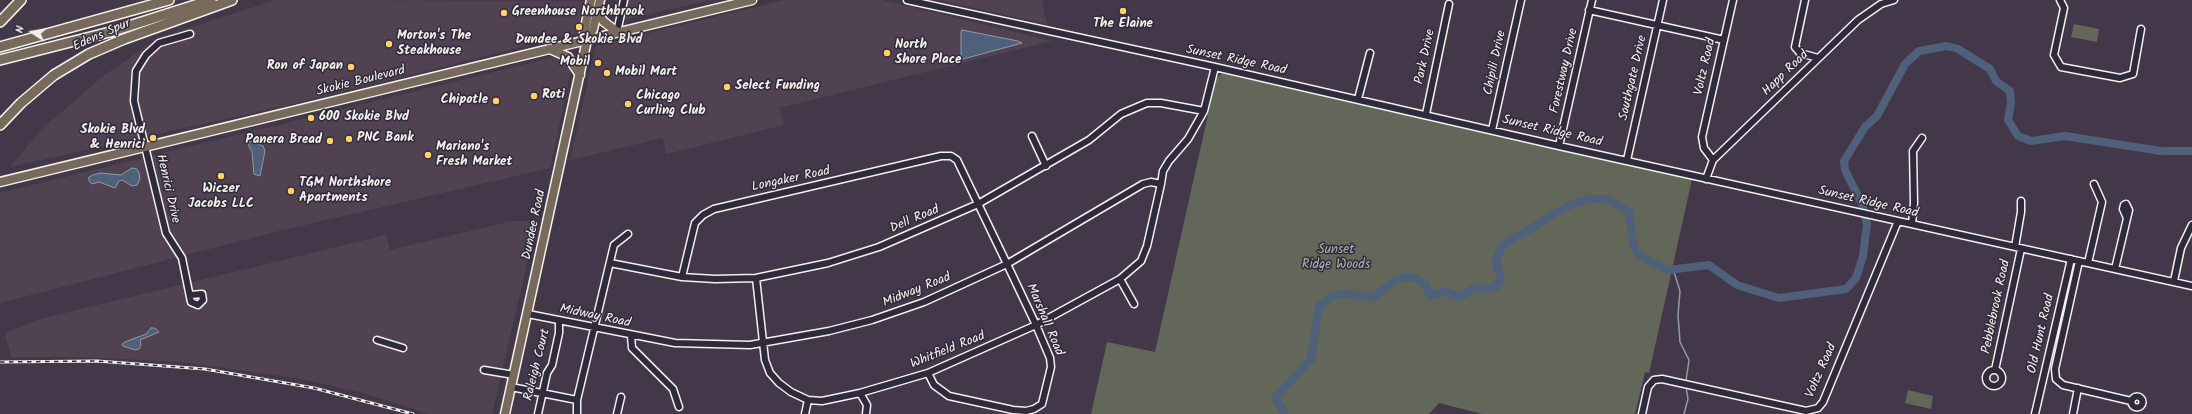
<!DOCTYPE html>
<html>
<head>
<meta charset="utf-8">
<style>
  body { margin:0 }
  #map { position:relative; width:2192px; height:414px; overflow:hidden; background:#433849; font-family:Kalam,sans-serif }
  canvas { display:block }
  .north { position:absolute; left:12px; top:12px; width:40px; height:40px; -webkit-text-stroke:3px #2f2a3d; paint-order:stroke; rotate:282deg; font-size:11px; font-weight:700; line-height:16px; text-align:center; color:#f4f1e8 }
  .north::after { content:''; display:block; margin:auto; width:14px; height:18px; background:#f4f1e8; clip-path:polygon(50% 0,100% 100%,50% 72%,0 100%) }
</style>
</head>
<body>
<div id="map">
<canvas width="2192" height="414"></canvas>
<div class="north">N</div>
</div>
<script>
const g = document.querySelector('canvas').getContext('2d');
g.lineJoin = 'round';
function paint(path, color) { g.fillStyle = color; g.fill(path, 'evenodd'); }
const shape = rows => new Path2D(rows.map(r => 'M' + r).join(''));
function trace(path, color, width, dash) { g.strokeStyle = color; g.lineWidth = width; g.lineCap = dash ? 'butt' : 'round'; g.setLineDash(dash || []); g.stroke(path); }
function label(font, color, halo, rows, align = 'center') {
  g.font = font + ' Kalam,sans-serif'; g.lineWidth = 3; g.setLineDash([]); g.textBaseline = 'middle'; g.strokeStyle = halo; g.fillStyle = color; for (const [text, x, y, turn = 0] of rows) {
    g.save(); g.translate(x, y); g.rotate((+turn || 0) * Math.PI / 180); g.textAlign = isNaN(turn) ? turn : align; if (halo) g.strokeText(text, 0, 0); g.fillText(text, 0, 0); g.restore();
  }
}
paint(shape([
  [276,0,583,1,578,33,288,105,10,167,43,128,102,77,160,37],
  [626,0,710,0,621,21],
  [784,0,882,0,1052,41,779,108,784,125,666,154,663,138,570,160,596,46],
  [938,0,1042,0,1047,24],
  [555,57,564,57,572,65,550,168,275,232,0,303,0,193],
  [512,221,537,221,492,414,429,414,360,392,296,378,181,362,84,357,11,357,5,333,40,319,386,235,390,250]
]), '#514251');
paint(shape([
  [2074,24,2099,29,2097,42,2071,37],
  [1222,73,1692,179,1649,373,1645,372,1635,414,1482,414,1439,403,1429,414,1091,414,1107,342,1155,352,1216,79],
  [1908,390,1933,396,1931,409,1905,403]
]), '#62675a');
const water = shape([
  [962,30,1018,41,1022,43,963,59,961,58,961,31,962,30],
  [251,141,263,146,265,151,260,176,254,174,252,152,247,142,251,141],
  [132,168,137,169,139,173,140,179,137,185,132,186,122,180,119,181,115,188,99,182,92,184,89,181,89,177,93,175,100,173,121,175,132,168],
  [151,328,155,328,159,332,140,340,141,345,139,349,135,350,123,346,122,344,125,342,146,334,151,328]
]);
paint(water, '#4f607a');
trace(water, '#919aa6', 1);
trace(shape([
  [1673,269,1680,291,1678,315,1680,342,1689,360,1686,381],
  [1684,414,1688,399,1686,387]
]), '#919aa6', 1.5);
trace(shape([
  [1285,414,1275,398,1311,359,1319,307,1331,296,1345,294,1373,297,1397,279,1412,277,1424,283,1431,296,1444,291,1459,297,1473,289,1496,287,1501,276,1497,268,1496,260,1503,245,1568,206,1588,199,1607,199,1629,211,1633,244,1639,256,1668,270,1709,265,1737,285,1779,298,1846,289,1856,278,1863,256,1867,224,1862,204,1845,170,1844,161,1865,127,1877,116,1905,64,1919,51,1947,46,1958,49,1990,69,1996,81,2010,91,2011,103,2008,120,2018,136,2031,141,2065,136,2161,151,2192,151]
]), '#4f607a', 8);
const minor = shape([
  [907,0,1215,67,1559,146,2192,286],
  [1805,0,1795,47,1800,53,1818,58],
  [2060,0,2064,8,2054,55,2061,67,2120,78,2133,74,2141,29],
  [1589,10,1724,40],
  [617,32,624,0],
  [190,34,159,43,146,55,136,71,134,101,166,233,182,258,191,302,198,305,203,300,202,294,190,295],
  [1358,99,1370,53],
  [1426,114,1449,4],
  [1492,130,1521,0],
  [1032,136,1046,166],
  [1559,146,1592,0],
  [1627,160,1663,0],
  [1713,160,1704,148,1702,137,1733,0],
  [1706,179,1713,160,1858,20,1881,4,1894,0],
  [1912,224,1914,203,1913,151,1922,138],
  [2015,247,2021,212,2021,201],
  [2079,261,2055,369,2056,379,2063,385,2131,401],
  [610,263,682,277,715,279,756,278,828,263,879,247,978,204,1089,140,1121,114,1135,108,1147,103,1161,103,1204,111],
  [2088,263,2102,202,2094,184],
  [2115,269,2129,210,2126,204,2124,205,2123,209,2127,218],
  [682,277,695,223,703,215,714,209,941,156,951,156,957,160,1007,264,1036,325,1050,358,1051,367,1042,404,1034,409,1026,411,1013,410,949,396,934,385,928,373],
  [756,278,765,360,770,373,779,383,791,392,808,400,822,401,860,393,928,373,1036,325,1120,279,1141,261,1147,246,1161,184],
  [1120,279,1134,304],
  [2174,281,2181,248,2192,225],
  [528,314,675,343,750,345,829,331,872,320,924,302,1007,264,1143,184,1151,182,1161,184,1163,171,1169,161,1188,139,1204,111,1215,67],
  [631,336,632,348,673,389,679,407],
  [377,340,403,348],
  [484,370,514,375],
  [1995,370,2021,249],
  '1986 378a8 8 0 1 1 16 0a8 8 0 1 1-16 0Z',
  [511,387,577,400],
  [860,393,867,405,866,414],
  '2131.5 402a5.5 5.5 0 1 1 11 0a5.5 5.5 0 1 1-11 0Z',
  [538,414,547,373,552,365,559,333,559,321],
  [577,414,577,400,614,245,628,234],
  [617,414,621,397],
  [805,414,808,400],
  [1642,414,1648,387,1654,380,1662,379,1806,411,1818,408,1823,402,1898,221],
  [2035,414,2071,259],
  [2073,414,2078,388]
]);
const major = shape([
  [598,11,603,21,617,32],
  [587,40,584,32,591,0],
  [550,49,568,57,580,75],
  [0,182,752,0],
  [505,414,587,40,593,29,600,0]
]);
const highway = shape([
  [0,22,21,0],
  [0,47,169,0],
  [0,60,110,32,211,0],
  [0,125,21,103,54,75,89,54,124,39,232,0]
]);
trace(minor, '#f4f1e8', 9);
trace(major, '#f4f1e8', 11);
trace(highway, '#f4f1e8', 12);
trace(minor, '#2f2a3d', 6);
trace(major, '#77695c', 8);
trace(highway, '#77695c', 9);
const rail = shape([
  [0,362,97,361,205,369,314,388,413,414]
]);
trace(rail, '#f4f1e8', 3);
trace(rail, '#2f2a3d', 1.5, [4.5]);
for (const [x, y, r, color] of [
  [1123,11,4,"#ffd166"],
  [504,13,4,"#ffd166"],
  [579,27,4,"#ffd166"],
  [389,44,4,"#ffd166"],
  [887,53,4,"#ffd166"],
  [598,63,4,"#ffd166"],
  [351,67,4,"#ffd166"],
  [607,73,4,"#ffd166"],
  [727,87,4,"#ffd166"],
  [534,96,4,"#ffd166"],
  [496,101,4,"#ffd166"],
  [628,104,4,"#ffd166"],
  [311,118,4,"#ffd166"],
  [153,138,4,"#ffd166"],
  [349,139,4,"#ffd166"],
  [330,141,4,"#ffd166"],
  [428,155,4,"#ffd166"],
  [221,176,4,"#ffd166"],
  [291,191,4,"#ffd166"]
]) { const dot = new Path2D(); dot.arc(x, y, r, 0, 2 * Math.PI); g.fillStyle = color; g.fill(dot); trace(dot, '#2f2a3d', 1.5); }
label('bold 13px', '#f4f1e8', '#2f2a3d', [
  ["Greenhouse Northbrook",512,13],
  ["The Elaine",1123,25,"center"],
  ["Morton's The",397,37],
  ["Steakhouse",397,52],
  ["Dundee & Skokie Blvd",579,41,"center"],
  ["North",895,46],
  ["Shore Place",895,61],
  ["Mobil",590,63,"right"],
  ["Ron of Japan",343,67,"right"],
  ["Mobil Mart",615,73],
  ["Select Funding",735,87],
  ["Roti",542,96],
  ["Chicago",636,97],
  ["Curling Club",636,112],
  ["Chipotle",488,101,"right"],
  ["600 Skokie Blvd",319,118],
  ["Skokie Blvd",145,131,"right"],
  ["& Henrici",145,146,"right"],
  ["PNC Bank",357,139],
  ["Panera Bread",322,141,"right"],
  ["Mariano's",436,148],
  ["Fresh Market",436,163],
  ["TGM Northshore",299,184],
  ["Apartments",299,199],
  ["Wiczer",221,190,"center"],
  ["Jacobs LLC",221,205,"center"]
], 'left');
label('13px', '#f4f1e8', '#2f2a3d', [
  ["Edens Spur",102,36,-24],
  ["Park Drive",1426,57,-78],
  ["Sunset Ridge Road",1236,61,12],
  ["Chipili Drive",1496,63,-78],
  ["Voltz Road",1706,67,-77],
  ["Forestway Drive",1565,71,-77],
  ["Happ Road",1786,74,-44],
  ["Southgate Drive",1634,78,-77],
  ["Skokie Boulevard",361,82,-14],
  ["Sunset Ridge Road",1552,132,13],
  ["Longaker Road",791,180,-12],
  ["Henrici Drive",167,189,77],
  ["Sunset Ridge Road",1868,203,13],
  ["Dell Road",915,220,-23],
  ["Dundee Road",535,225,-78],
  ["Midway Road",917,291,-22],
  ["Pebblebrook Road",1997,307,-78],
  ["Midway Road",595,317,12],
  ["Marshall Road",1044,320,67],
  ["Old Hunt Road",2042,334,-77],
  ["Whitfield Road",948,351,-22],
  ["Raleigh Court",538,365,-76],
  ["Voltz Road",1822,371,-66]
]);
label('13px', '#b2b3a8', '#2f2a3d', [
  ["Sunset",1336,251],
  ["Ridge Woods",1336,266]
]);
</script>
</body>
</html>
